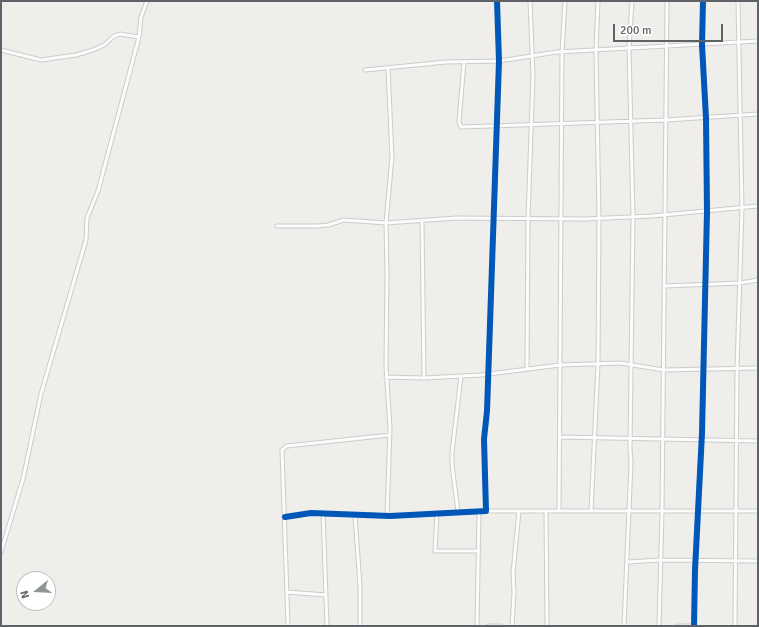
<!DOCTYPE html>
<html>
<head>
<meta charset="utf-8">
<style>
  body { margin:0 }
  #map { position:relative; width:759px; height:627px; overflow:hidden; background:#efeeea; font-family:Signika,sans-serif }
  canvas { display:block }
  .frame { position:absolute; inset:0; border:2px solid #5f6368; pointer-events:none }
  .north { position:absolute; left:16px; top:571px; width:40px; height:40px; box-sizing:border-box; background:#fff; border:1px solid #bfc1c3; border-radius:50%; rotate:252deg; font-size:11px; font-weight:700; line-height:16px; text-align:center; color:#5f6368 }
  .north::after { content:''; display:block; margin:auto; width:14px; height:18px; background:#919496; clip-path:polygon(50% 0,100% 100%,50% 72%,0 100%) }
  .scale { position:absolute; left:613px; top:24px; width:110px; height:18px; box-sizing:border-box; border:2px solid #5f6368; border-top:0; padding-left:5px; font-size:12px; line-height:14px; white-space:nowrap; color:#5f6368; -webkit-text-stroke:3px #fff; paint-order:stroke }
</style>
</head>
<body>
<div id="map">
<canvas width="759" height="627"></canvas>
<div class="frame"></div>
<div class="north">N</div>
<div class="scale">200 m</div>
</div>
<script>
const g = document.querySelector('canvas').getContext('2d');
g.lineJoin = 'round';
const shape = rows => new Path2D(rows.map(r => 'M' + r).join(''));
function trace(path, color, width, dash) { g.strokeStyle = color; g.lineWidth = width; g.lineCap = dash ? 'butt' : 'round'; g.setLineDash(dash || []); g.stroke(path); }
const minor = shape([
  [1,50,41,60,76,55,93,50,104,45,114,36,120,34,139,37],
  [464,62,459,122,461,127,666,120,758,114],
  [365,70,446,62,499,61,557,52,758,41],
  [422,221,424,378],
  [277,226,317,226,328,225,344,220,386,223,456,218,585,219,652,216,758,206],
  [665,286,740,283,758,280],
  [527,368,528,218,533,75,530,1],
  [386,377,424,378,481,375,560,365,620,363,664,370,758,368],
  [560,437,758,441],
  [458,511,452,465,452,453,461,376],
  [486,511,758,511],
  [546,511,547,626],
  [559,511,562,52,565,1],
  [591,511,598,364,599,218,596,50,598,1],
  [323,513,327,626],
  [437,513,435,551,479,551],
  [355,515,360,586,360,626],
  [387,516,390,428,386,366,387,273,386,223,392,157,388,68],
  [285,517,311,513,390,516,486,511,484,439,487,411,499,61,497,1],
  [1,552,23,479,41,394,86,240,87,218,98,191,139,37,141,17,147,1],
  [627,562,661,560,758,561],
  [287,592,326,595],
  [288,626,282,450,287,446,390,435],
  [477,626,479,511],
  [489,626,501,626],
  [512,626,514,593,513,573,519,511],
  [624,626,631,463,630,448,633,217,629,48,632,1],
  [659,626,662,512,667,1],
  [678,626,692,626],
  [694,626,695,570,702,433,707,211,706,118,702,45,703,1],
  [735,626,737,368,742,208,738,1]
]);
trace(minor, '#cbcccc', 5);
trace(minor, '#fdfcfc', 3);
trace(shape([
  [285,517,311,513,390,516,486,511,484,439,487,411,499,61,497,1],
  [694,626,695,570,702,433,707,211,706,118,702,45,703,1]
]), '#0057b8', 6);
</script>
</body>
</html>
